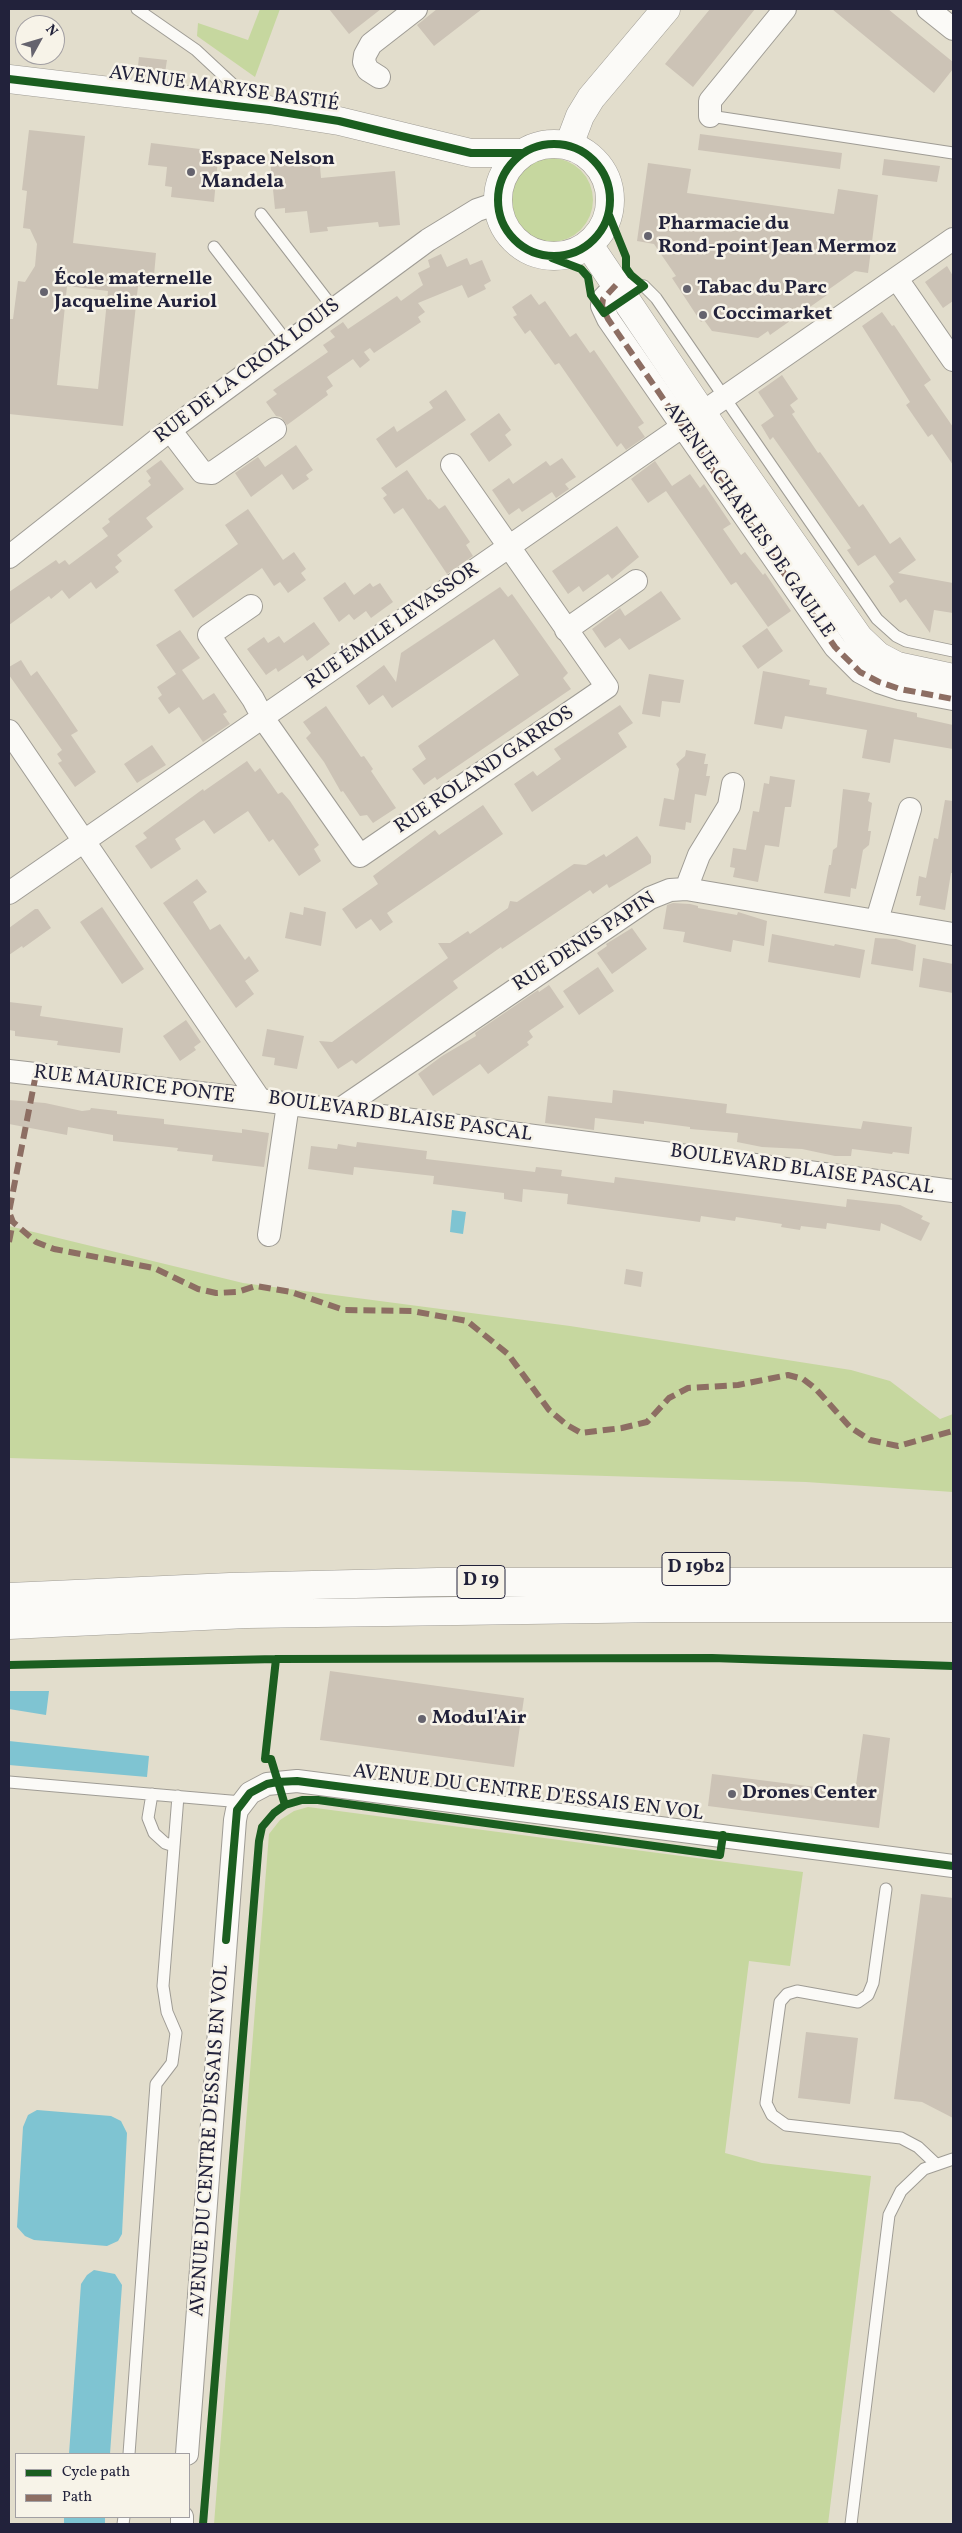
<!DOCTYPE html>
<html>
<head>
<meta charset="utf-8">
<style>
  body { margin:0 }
  #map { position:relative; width:962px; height:2533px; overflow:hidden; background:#e2ddcc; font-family:Vollkorn,serif }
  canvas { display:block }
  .frame { position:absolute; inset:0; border:10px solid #22223b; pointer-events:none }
  .legend { position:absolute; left:15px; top:2453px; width:175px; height:65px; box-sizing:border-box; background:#f7f3e8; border:1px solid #a29fa3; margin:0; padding:6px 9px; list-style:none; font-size:15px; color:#22223b }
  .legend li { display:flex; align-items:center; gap:10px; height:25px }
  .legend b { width:25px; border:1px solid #a29fa3 }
  .north { position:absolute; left:15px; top:15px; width:50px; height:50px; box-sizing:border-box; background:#f7f3e8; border:1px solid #a29fa3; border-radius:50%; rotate:51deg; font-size:14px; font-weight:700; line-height:20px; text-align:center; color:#22223b }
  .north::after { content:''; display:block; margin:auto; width:18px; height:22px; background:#65636e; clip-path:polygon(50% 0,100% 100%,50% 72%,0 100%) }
</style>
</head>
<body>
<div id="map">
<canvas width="962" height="2533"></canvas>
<div class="frame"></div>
<ul class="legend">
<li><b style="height:6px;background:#1b5e20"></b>Cycle path</li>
<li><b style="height:6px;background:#8d6e63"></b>Path</li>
</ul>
<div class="north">N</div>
</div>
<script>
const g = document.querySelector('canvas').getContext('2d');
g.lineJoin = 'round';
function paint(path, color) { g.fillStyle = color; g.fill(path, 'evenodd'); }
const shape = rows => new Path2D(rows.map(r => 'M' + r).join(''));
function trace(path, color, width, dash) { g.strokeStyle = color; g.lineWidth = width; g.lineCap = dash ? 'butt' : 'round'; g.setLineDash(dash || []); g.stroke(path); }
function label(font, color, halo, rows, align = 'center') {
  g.font = font + ' Vollkorn,serif'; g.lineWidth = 5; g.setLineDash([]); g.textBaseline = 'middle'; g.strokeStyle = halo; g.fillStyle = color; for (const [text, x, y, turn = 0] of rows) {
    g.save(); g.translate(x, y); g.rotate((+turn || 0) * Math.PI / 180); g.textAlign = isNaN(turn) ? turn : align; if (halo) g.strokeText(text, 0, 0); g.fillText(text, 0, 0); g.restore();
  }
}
paint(shape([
  [260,9,280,9,255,77,197,36,198,23,248,40],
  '509 200a42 42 0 1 1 84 0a42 42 0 1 1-84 0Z',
  [9,1226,243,1283,570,1326,851,1370,890,1381,940,1419,953,1414,953,1492,806,1482,9,1458],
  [308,1807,803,1872,790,1966,749,1961,725,2153,762,2163,871,2176,828,2524,214,2524,269,1834,280,1820,294,1811]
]), '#c6d79f');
paint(shape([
  [452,1210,466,1212,463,1234,450,1232],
  [9,1691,49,1691,46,1715,9,1709],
  [9,1741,149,1756,147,1777,9,1765],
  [37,2110,111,2116,121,2121,127,2133,122,2234,118,2241,107,2246,34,2240,25,2236,17,2227,23,2127,28,2115],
  [94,2270,115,2274,122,2285,110,2454,69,2454,81,2284,87,2275],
  [64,2517,105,2517,105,2524,64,2524]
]), '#7fc4d2');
paint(shape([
  [329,9,381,9,349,34],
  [437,9,482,9,434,46,417,25],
  [710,9,755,9,693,87,665,64],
  [832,9,888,9,953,62,953,69,934,93],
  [139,57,167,60,164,79,137,75],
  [29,130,85,136,73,243,156,253,153,287,138,286,123,426,9,414,9,319,13,319,18,281,25,282,35,266,37,244,30,229,23,228,27,191,22,190],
  [67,286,108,291,98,389,57,385],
  [700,134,842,153,840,169,698,150],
  [151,143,208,150,208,157,218,158,214,202,171,197,172,187,165,186,167,167,148,165],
  [319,155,321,178,395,171,400,225,379,227,378,222,327,227,328,231,310,233,307,211,285,213,285,208,275,209,270,160],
  [884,159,940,166,937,182,882,175],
  [648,163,691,169,687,193,834,214,838,189,878,195,868,273,855,271,825,292,827,295,770,335,768,331,758,338,712,331,704,320,701,322,672,278,676,276,654,244,637,241],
  [441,254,447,267,467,258,470,265,482,260,491,281,484,285,486,289,468,298,462,285,418,303,425,312,418,317,421,322,374,353,370,348,364,352,370,360,360,368,353,359,327,377,333,386,326,391,328,395,287,425,281,417,276,416,266,402,277,394,273,390,328,352,323,345,335,337,330,331,343,322,348,329,397,296,401,301,423,285,418,273,430,267,428,260],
  [947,266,953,276,953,301,943,308,925,282],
  [531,294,539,305,545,301,570,337,576,333,590,353,594,350,644,423,638,427,645,437,626,450,621,443,617,447,559,363,555,365,530,330,525,334,513,317,517,315,512,307],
  [882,312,892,326,894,325,931,380,924,385,953,427,953,465,932,434,928,437,906,405,910,402,862,326],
  [782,375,798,399,790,405,795,412,792,414,818,453,820,452,859,507,863,504,890,544,900,537,916,560,898,573,953,583,953,613,934,610,930,633,906,599,900,603,889,586,894,582,875,555,858,566,847,550,851,548,773,437,770,440,761,425,774,416,758,392],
  [446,390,466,420,396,468,376,439,394,426,397,432,433,408,429,402],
  [499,413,511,430,505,435,512,445,489,462,470,434],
  [296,445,313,470,306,475,309,479,293,490,282,474,251,497,235,473,258,457,265,467],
  [562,458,576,477,565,484,569,489,556,498,552,492,522,512,519,508,509,515,492,490,509,478,513,484,546,461,550,466],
  [161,460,184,489,146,518,153,527,117,555,122,561,115,567,119,572,96,589,91,582,69,599,62,590,51,599,49,596,9,625,9,592,56,560,59,564,65,560,69,565,108,536,102,528,110,522,108,519,151,485,148,481,151,478,146,471],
  [655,461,672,486,690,474,700,488,704,484,731,524,723,529,741,555,745,552,763,575,765,573,791,611,768,627,736,582,731,585,666,491,648,503,631,479],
  [407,470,428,500,430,499,439,509,445,505,470,542,466,545,473,556,447,574,403,508,394,514,383,498,387,495,381,488],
  [248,509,283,560,294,552,306,569,301,573,306,580,288,593,280,582,274,586,262,568,193,618,174,590,238,544,225,525],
  [617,526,639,557,612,579,608,574,583,592,579,586,568,594,552,571],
  [345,582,354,595,370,583,373,587,380,583,393,602,371,618,366,611,354,620,349,614,339,622,323,598],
  [500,587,508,597,512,594,568,673,563,678,571,689,437,780,435,777,424,785,412,769,426,759,418,746,519,675,494,639,392,708,383,695,369,705,356,686,384,665,396,682,401,653],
  [661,591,681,619,629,650,620,638,605,648,592,629,620,608,625,616],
  [314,622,330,644,307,661,303,655,278,672,276,668,266,675,247,649,264,637,268,643,279,636,284,643],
  [767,628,783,651,758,669,742,646],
  [180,630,200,658,176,674,156,645],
  [21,660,31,676,37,671,57,700,78,731,71,735,96,772,75,787,58,763,62,761,57,754,62,750,9,675,9,667],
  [182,670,203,700,214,693,227,712,223,714,230,724,203,742,179,707,169,714,158,698,162,695,157,687],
  [763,671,810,680,809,685,827,688,826,694,917,713,917,717,953,725,953,749,894,739,890,763,862,758,867,730,785,716,782,729,754,724],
  [649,674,684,680,680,703,662,701,660,717,642,714],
  [620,705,633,723,618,733,627,747,532,812,514,784,533,771,537,776,561,759,554,749],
  [326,706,361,757,364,756,373,769,371,771,396,808,373,823,367,815,360,816,343,791,341,792,324,762,306,738,311,733,303,722],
  [152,745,166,765,137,783,124,764],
  [686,750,706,754,704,764,708,764,706,776,710,776,706,796,695,794,691,823,686,822,685,830,659,826,664,798,674,800,679,769,676,764,685,756],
  [247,761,255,772,260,768,278,794,282,792,290,801,319,845,314,849,321,861,299,876,273,839,269,842,248,811,214,834,204,820,175,839,181,849,151,869,135,846,147,838,143,833,203,789,204,791],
  [770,776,795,780,791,807,785,807,779,847,765,845,758,882,733,877,735,868,730,867,733,848,746,850,753,811,759,812,764,783,769,784],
  [843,789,870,793,868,801,872,803,868,831,871,831,869,845,863,850,856,889,851,888,850,897,824,893,829,865,831,865,833,850,837,847],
  [945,800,953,801,953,873,951,873,945,910,919,905,921,896,916,896,919,876,926,878,934,838,938,839],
  [483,805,503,834,387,913,393,922,380,931,371,919,356,929,342,909,378,884,373,876,435,830,439,835],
  [637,836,651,856,651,863,609,888,607,884,593,894,590,890,502,949,501,947,453,981,458,988,428,1010,356,1064,352,1060,338,1069,319,1041,332,1042,448,958,438,943,450,943,468,931,470,934,508,908,510,901,517,902,574,864,586,865,604,854,606,857],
  [197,879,207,892,193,902,210,930,220,924,245,960,249,956,259,971,245,981,254,994,236,1008,163,903],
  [673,903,690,904,698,906,698,908,737,915,738,912,767,921,764,946,733,940,731,952,683,942,685,932,663,929,667,905],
  [102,907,144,969,122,984,80,922],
  [304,907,326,912,321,946,285,938,290,912,303,915],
  [35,909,38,909,51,928,23,948,22,946,9,955,9,928],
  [632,928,647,949,612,974,597,953,607,946,606,944],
  [772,934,834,946,835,944,865,950,860,978,768,962],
  [875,938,896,939,916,945,913,971,871,964],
  [923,958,953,964,953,993,919,987],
  [598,967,614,991,579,1015,563,991],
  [549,985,564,1007,529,1031,533,1037,527,1042,529,1045,488,1074,480,1064,433,1096,418,1074,442,1056,476,1036,475,1033,538,990,539,992],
  [9,1002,42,1006,40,1016,123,1028,120,1053,57,1045,58,1041,15,1036,15,1031,9,1030],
  [186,1020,201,1042,194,1047,196,1050,180,1061,163,1036],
  [267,1029,304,1036,297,1069,274,1065,275,1058,262,1056],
  [613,1090,727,1104,726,1113,790,1121,861,1129,863,1121,912,1127,909,1154,893,1152,892,1154,852,1149,851,1156,835,1156,802,1149,762,1147,737,1142,738,1133,690,1129,690,1127,644,1121,644,1124,595,1118,594,1130,545,1123,548,1096,612,1103],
  [9,1100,45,1103,82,1111,90,1110,91,1108,117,1111,117,1114,164,1119,164,1124,242,1133,242,1129,269,1133,264,1167,212,1161,213,1155,177,1151,178,1148,113,1141,113,1135,68,1127,67,1135,9,1124],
  [357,1142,427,1151,426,1159,535,1172,536,1167,562,1170,561,1176,614,1183,615,1177,846,1207,847,1199,900,1205,923,1216,921,1219,930,1223,921,1241,881,1223,880,1231,827,1223,826,1229,801,1226,800,1230,781,1227,782,1224,736,1217,735,1221,701,1216,700,1222,567,1204,568,1194,523,1189,522,1202,504,1199,504,1193,433,1184,434,1176,354,1167,353,1175,308,1169,311,1146,337,1149,338,1144,356,1147],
  [626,1269,643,1272,641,1287,624,1284],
  [330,1671,524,1698,514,1767,320,1740],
  [863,1734,890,1738,879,1828,708,1806,712,1774,855,1792],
  [921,1894,953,1898,953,2118,922,2102,894,2099],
  [806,2032,858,2038,850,2104,798,2098]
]), '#ccc3b6');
const service = shape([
  [137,9,196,50,240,91,247,105],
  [710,116,953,153],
  [261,214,334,309],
  [214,247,288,343],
  [618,284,626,283,644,286,656,298,877,619,896,636,906,641,953,651],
  [9,1782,242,1802],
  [152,1794,148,1818,154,1833,165,1843,174,1846],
  [886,1889,873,1983,868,1995,858,2002,797,1991,787,1994,780,2002,766,2103,772,2115,786,2125,901,2138,918,2147,936,2164],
  [129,2454,156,2084,172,2063,176,2033,167,2012,163,1986,178,1796],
  [123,2524,124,2517],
  [851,2524,889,2215,901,2191,924,2169,953,2159]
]);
const minor = shape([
  [928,9,953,29],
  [379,77,368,70,364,62,365,55,371,44,416,9],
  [710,116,710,101,785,9],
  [897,279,953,360],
  [616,285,603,299,602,306,608,319,835,647,860,672,879,682,900,689,953,699],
  [170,430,202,472,212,473,275,429],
  [9,557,170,430,428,240,477,210,498,203],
  [251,606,209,635,253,699,263,718,360,856,607,687,452,465],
  [566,630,636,581],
  [9,731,260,1100,953,1191],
  [686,889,699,855,729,806,733,784],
  [9,893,953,239],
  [877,920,910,809],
  [9,1071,260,1100],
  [339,1110,650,898,670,890,686,889,953,934],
  [269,1235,288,1104],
  [187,2454,235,1820,237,1810,250,1793,267,1784,297,1781,953,1866],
  [182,2524,182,2517]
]);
const tertiary = shape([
  [9,79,269,110,339,121,471,153,522,153],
  '498 200a56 56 0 1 1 112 0a56 56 0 1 1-112 0Z',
  [569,145,580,116,591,98,666,9],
  [589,245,717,435,859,638,878,656,897,666,953,678]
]);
const primary = shape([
  [9,1597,230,1587,438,1582,953,1582],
  [9,1625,247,1614,667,1608,953,1608]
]);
trace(service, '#9f9c95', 13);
trace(minor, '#9f9c95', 24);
trace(tertiary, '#9f9c95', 29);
trace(primary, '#9f9c95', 29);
trace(service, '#fbfaf7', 11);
trace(minor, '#fbfaf7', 22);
trace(tertiary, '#fbfaf7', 28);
trace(primary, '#fbfaf7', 28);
trace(shape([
  [616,285,603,299,602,306,608,319,835,647,860,672,879,682,900,689,953,699],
  [36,1074,9,1212,13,1222,36,1242,54,1249,154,1268,198,1289,216,1293,237,1292,256,1286,291,1292,344,1310,412,1311,467,1321,508,1354,549,1410,567,1425,581,1433,622,1428,647,1422,669,1398,688,1388,738,1385,788,1375,803,1379,816,1389,850,1427,870,1440,898,1446,953,1431],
  [9,1242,13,1222]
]), '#8d6e63', 6, [12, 6]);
trace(shape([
  [9,79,269,110,339,121,471,153,522,153],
  '498 200a56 56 0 1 1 112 0a56 56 0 1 1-112 0Z',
  [552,258,581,269,588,277,591,295,604,313,644,286,631,275,626,268,626,257,609,215],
  [9,1665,276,1659,712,1658,953,1666],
  [285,1805,302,1800,318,1800,720,1855,723,1835],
  [226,1940,237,1810,250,1793,267,1784,277,1782,297,1781,953,1866],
  [203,2524,259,1841,262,1827,274,1813,285,1805,271,1759,265,1759,276,1659]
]), '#1b5e20', 8);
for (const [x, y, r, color] of [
  [191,172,5,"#65636e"],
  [648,236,5,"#65636e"],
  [687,289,5,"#65636e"],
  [44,292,5,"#65636e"],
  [703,315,5,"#65636e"],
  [422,1719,5,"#65636e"],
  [732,1794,5,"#65636e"]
]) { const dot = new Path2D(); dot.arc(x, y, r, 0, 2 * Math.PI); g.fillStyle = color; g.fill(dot); trace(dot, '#f7f3e8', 2); }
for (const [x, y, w] of [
  [696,1569,68],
  [481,1582,48]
]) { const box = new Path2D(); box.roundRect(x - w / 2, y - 16.5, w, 33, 4); g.fillStyle = '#f7f3e8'; g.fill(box); trace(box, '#22223b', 1); }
label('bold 19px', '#22223b', null, [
  ["D 19b2",696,1569],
  ["D 19",481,1582]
]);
label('20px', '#22223b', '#f7f3e8', [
  ["AVENUE MARYSE BASTIÉ",224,90,8],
  ["RUE DE LA CROIX LOUIS",248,372,-37],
  ["AVENUE CHARLES DE GAULLE",748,521,55],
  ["RUE ÉMILE LEVASSOR",393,627,-35],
  ["RUE ROLAND GARROS",485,771,-34],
  ["RUE DENIS PAPIN",585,943,-33],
  ["RUE MAURICE PONTE",134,1086,7],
  ["BOULEVARD BLAISE PASCAL",400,1118,8],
  ["BOULEVARD BLAISE PASCAL",802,1171,8],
  ["AVENUE DU CENTRE D'ESSAIS EN VOL",528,1794,7],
  ["AVENUE DU CENTRE D'ESSAIS EN VOL",211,2141,-86]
]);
label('bold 20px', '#22223b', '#f7f3e8', [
  ["Espace Nelson",201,160],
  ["Mandela",201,183],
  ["Pharmacie du",658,225],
  ["Rond-point Jean Mermoz",658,248],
  ["École maternelle",54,280],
  ["Jacqueline Auriol",54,303],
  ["Tabac du Parc",697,289],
  ["Coccimarket",713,315],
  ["Modul'Air",432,1719],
  ["Drones Center",742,1794]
], 'left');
</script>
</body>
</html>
